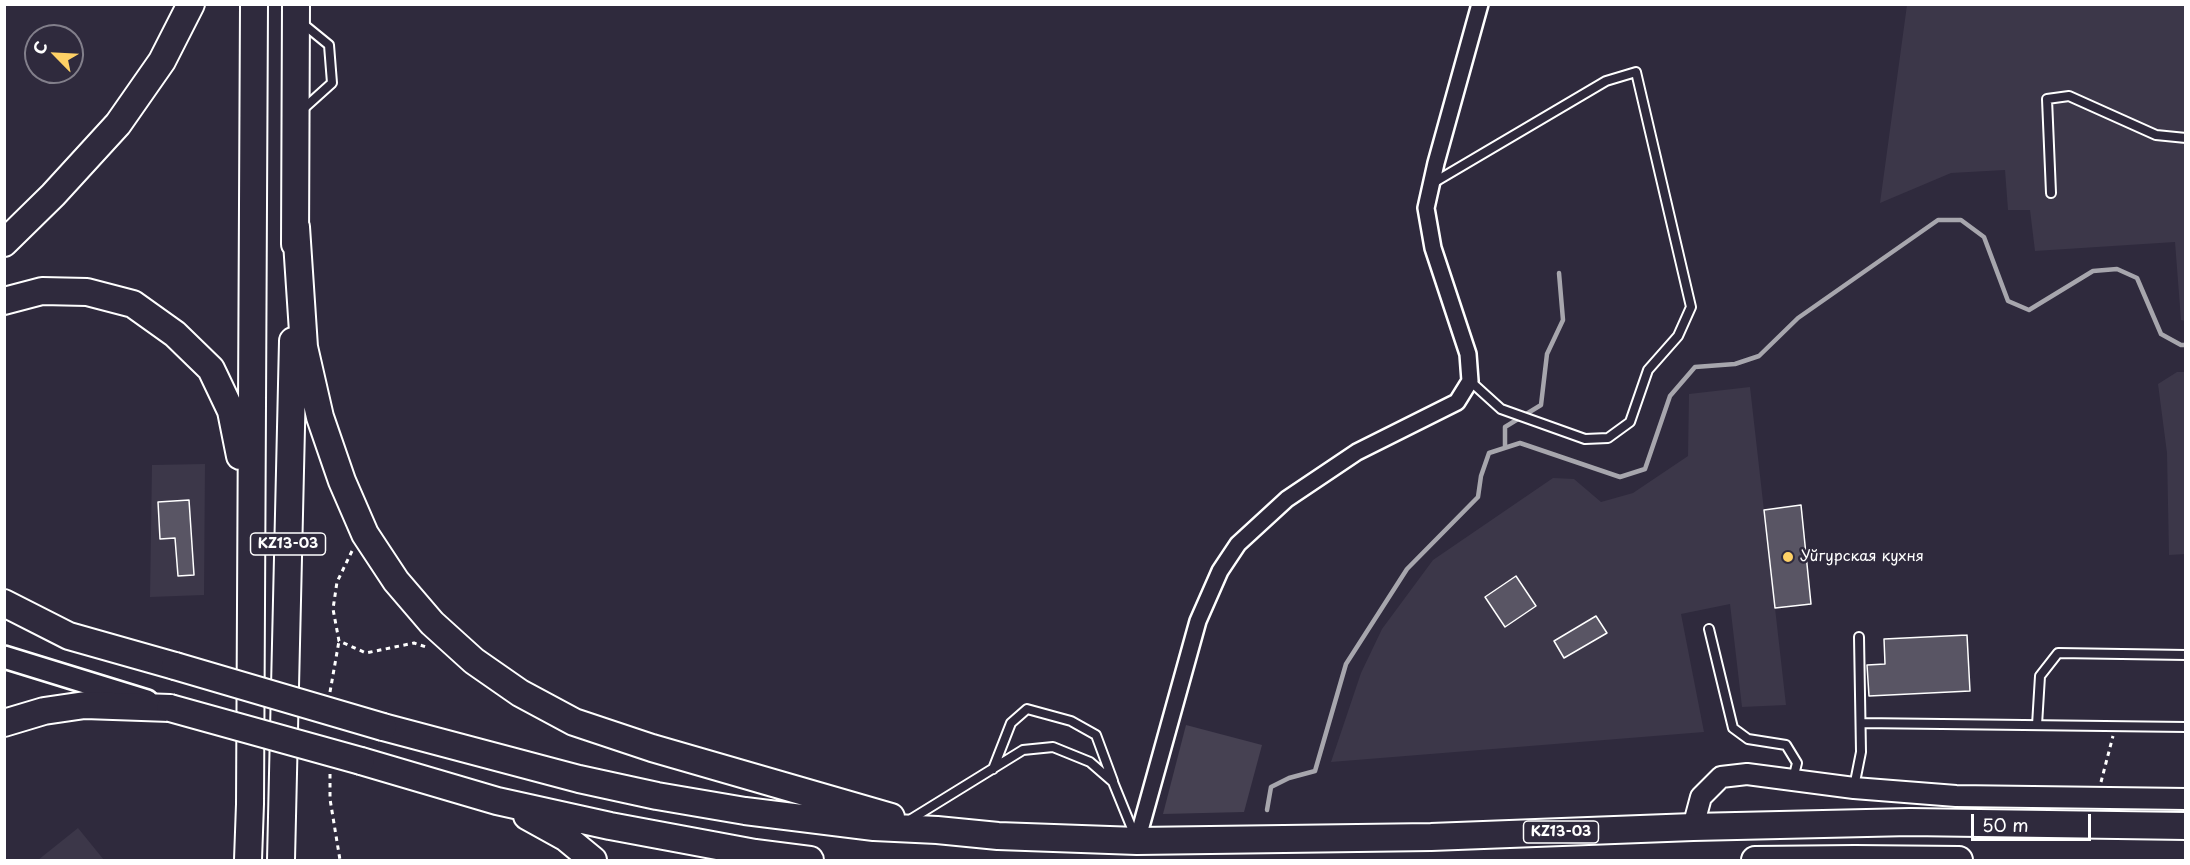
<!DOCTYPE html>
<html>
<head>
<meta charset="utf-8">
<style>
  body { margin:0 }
  #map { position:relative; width:2190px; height:865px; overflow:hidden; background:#2f2a3d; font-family:"Playpen Sans",sans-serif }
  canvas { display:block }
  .frame { position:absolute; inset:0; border:6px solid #fff; pointer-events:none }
  .north { position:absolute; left:24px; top:24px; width:60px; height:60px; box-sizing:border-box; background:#2f2a3d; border:2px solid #827f8b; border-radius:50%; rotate:294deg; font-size:16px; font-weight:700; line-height:24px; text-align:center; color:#fff }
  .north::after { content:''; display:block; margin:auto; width:21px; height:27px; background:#ffd166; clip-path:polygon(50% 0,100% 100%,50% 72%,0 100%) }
  .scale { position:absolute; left:1971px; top:814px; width:120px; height:27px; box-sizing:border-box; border:3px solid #fff; border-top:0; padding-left:8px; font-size:18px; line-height:21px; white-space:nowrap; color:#fff; -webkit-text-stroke:4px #2f2a3d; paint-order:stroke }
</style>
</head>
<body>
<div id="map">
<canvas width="2190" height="865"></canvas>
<div class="frame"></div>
<div class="north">С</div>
<div class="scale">50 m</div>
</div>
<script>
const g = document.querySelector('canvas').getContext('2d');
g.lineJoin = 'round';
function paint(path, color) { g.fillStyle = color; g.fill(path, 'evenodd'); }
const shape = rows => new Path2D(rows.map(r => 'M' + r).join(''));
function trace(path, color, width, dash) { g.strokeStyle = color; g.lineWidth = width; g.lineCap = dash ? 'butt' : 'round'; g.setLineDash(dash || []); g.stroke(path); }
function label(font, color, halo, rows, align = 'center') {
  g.font = font + ' "Playpen Sans",sans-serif'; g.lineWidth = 5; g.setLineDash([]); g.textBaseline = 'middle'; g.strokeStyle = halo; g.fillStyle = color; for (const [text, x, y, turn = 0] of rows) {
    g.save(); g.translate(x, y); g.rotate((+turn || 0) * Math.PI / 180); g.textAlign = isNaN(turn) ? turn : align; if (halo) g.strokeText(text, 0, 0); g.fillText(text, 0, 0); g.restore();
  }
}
paint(shape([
  [1907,5,2185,5,2185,321,2181,320,2175,242,2035,251,2030,210,2008,210,2005,170,1951,173,1880,203],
  [2177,372,2186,372,2186,554,2169,555,2167,453,2158,384],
  [1750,387,1786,705,1742,707,1730,604,1681,614,1704,732,1331,762,1361,673,1382,629,1433,560,1553,478,1574,479,1601,502,1633,493,1688,456,1689,394],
  [205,464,204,595,150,597,152,465],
  [78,828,104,860,38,860]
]), '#3c3749');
paint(shape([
  [1186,725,1262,745,1244,812,1163,814]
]), '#464152');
trace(shape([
  [1505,448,1505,427,1541,405,1547,354,1563,320,1559,273],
  [1267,810,1271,787,1289,778,1315,771,1346,664,1407,569,1478,497,1481,476,1489,453,1520,443,1620,477,1645,469,1670,396,1695,367,1735,364,1759,356,1798,318,1938,220,1961,220,1984,237,2008,301,2029,310,2093,271,2117,269,2137,278,2161,334,2181,345,2186,345]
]), '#a7a6ad', 4.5);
const building = shape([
  [189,500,194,575,178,576,175,538,160,539,158,502,189,500],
  [1801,505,1811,604,1775,608,1764,510,1801,505],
  [1516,576,1536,606,1505,627,1485,597,1516,576],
  [1596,616,1607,633,1564,658,1554,641,1596,616],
  [1967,635,1970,691,1869,696,1867,665,1885,664,1884,639,1967,635]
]);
paint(building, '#595564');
trace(building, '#fff', 1.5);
const service = shape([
  [302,110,332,83,329,45,302,23],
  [1433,183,1606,81,1636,72,1691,307,1678,336,1648,370,1630,422,1608,438,1585,439,1501,409,1470,381],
  [2051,193,2047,99,2069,96,2156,135,2186,138],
  [1709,629,1733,728,1748,739,1786,745,1797,763,1793,779],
  [1861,723,2186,727],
  [2037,725,2040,676,2058,653,2186,655],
  [993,769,1011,723,1027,709,1071,721,1096,735,1113,781],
  [1854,787,1861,752,1859,637],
  [908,821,1023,750,1053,747,1090,762,1113,782,1135,836]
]);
const minor = shape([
  [1137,841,1198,621,1220,571,1238,544,1287,499,1357,452,1457,402,1470,381,1468,354,1433,248,1426,208,1436,163,1480,4]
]);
const tertiary = shape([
  [1693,827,1701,797,1721,777,1747,774,1854,788,1956,796,2186,799]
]);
const secondary = shape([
  [4,657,147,701]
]);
const trunk = shape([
  [296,227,304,347,320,417,342,481,365,534,396,581,432,623,474,661,520,693,574,722,652,748,891,817],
  [4,243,53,195,118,124,162,61,191,4],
  [295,244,296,4],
  [4,301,42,291,87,292,133,304,175,334,211,369,231,411,240,456],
  [4,603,69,636,175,666],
  [4,723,44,711,85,705,170,708],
  [383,727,579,779,657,796,745,811,874,827,937,830,998,836,1137,841,1431,837,1693,827,1910,822,2186,826],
  [361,761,497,801,610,826,755,853,810,860],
  [527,816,565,837,593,860],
  [248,860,250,804,254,4],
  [281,860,293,341],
  [1755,860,1855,859,1959,860]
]);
trace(service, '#fff', 12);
trace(minor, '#fff', 20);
trace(tertiary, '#fff', 24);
trace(secondary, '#fff', 26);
trace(trunk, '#fff', 30);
trace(shape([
  [352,551,337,582,333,609,339,641,366,653,414,643,426,647],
  [330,692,339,641],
  [330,774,330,799,340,860],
  [2101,782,2113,736]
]), '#fff', 3, [4.5, 4.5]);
trace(service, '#2f2a3d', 8);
trace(minor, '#2f2a3d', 15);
trace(tertiary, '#2f2a3d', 20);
trace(secondary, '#2f2a3d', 21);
trace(trunk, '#2f2a3d', 26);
const trunkBridge = shape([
  [175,666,383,727],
  [170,708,361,761]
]);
trace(trunkBridge, '#fff', 30, []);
trace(trunkBridge, '#2f2a3d', 26);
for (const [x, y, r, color] of [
  [1788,557,6,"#ffd166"]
]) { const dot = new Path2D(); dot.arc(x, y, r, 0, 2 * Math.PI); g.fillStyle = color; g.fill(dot); trace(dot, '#2f2a3d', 2); }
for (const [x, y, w] of [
  [288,544,75],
  [1561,832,75]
]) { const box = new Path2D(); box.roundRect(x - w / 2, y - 11, w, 22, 4.5); g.fillStyle = '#2f2a3d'; g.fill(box); trace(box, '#fff', 1.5); }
label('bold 14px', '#fff', null, [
  ["KZ13-03",288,544],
  ["KZ13-03",1561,832]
]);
label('15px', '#fff', '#2f2a3d', [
  ["Уйгурская кухня",1800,557]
], 'left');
</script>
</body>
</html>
